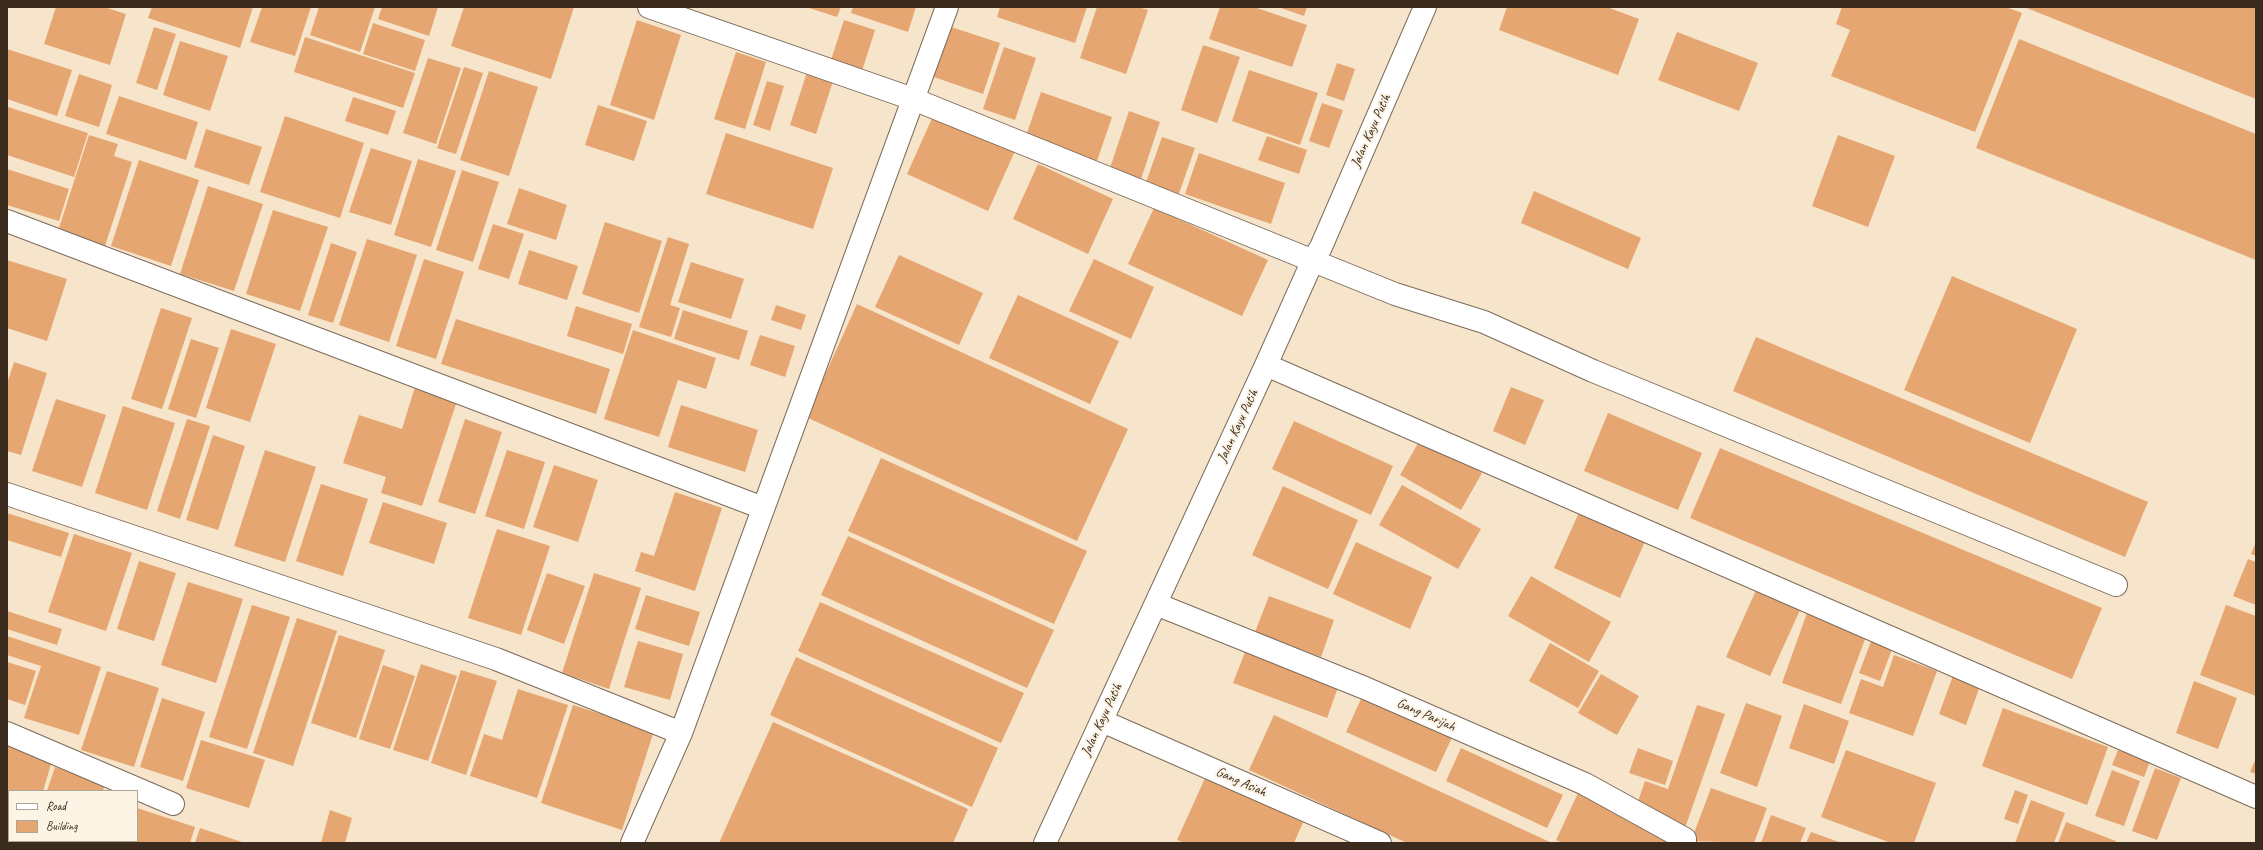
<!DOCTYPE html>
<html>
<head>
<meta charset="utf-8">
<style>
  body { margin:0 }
  #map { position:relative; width:2263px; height:850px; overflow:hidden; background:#f6e5cb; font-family:Caveat,sans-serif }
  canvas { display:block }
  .frame { position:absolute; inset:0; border:8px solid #3b2a1e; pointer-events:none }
  .legend { position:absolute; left:8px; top:790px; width:130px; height:52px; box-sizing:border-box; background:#fcf5e5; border:1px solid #afa495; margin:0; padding:5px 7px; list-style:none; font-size:12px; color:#3b2a1e }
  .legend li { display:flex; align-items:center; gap:8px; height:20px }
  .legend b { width:20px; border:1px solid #afa495 }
</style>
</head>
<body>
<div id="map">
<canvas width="2263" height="850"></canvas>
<div class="frame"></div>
<ul class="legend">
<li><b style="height:5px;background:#fff"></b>Road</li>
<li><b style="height:11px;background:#e5a671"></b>Building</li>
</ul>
</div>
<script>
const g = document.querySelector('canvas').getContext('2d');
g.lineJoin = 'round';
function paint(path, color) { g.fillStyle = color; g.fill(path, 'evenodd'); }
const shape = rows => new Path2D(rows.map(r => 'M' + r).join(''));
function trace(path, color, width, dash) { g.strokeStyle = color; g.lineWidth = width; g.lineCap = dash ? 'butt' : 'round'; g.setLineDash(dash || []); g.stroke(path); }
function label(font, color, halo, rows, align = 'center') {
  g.font = font + ' Caveat,sans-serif'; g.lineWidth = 4; g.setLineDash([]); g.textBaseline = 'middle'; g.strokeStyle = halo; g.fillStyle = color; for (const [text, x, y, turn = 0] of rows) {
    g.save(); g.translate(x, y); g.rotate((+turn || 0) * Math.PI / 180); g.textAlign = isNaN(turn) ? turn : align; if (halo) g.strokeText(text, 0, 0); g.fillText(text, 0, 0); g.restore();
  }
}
paint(shape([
  [56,7,104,7,126,14,110,65,44,44],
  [152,7,253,7,240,48,148,18],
  [262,7,311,7,295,56,250,42],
  [319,7,375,7,360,52,310,35],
  [382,7,438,7,429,36,378,19],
  [464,7,574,7,551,79,451,46],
  [806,7,841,7,837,17],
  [853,7,916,7,908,32,851,13],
  [1000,7,1087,7,1075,43,997,17],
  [1097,7,1138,7,1148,10,1126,74,1080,58],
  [1220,7,1254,7,1307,25,1292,67,1209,39],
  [1278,7,1307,7,1304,16],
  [1507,7,1607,7,1639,19,1618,75,1499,30],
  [1842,7,2006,7,2022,13,1975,132,1831,76,1850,30,1836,24],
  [2024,7,2256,7,2256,99],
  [637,20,681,35,654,120,610,105],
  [844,20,875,30,861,74,830,63],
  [373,23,425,40,415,71,363,54],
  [948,26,1000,43,983,94,931,76],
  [154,27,176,34,157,90,136,83],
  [1677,32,1758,63,1739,111,1658,80],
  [305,37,415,73,403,108,294,72],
  [2019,39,2256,134,2256,260,1976,148],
  [180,41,228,56,210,111,163,95],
  [1203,45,1240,57,1217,123,1181,110],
  [1004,47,1036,58,1015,120,983,109],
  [7,49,72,70,57,116,7,99],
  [736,52,766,62,745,129,714,119],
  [428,58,461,68,436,144,403,133],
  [1337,63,1355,69,1344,101,1326,95],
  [464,67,483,73,456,154,437,148],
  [1249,70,1318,93,1300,145,1232,121],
  [489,71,538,87,509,176,460,160],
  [807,72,833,81,816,134,790,125],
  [79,74,112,85,99,127,65,116],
  [767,81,784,86,770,131,753,125],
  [1041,92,1112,117,1097,161,1026,136],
  [119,96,198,122,186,160,106,134],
  [353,97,396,111,388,135,345,121],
  [1322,103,1343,110,1329,148,1309,141],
  [598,105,647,121,634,161,585,145],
  [8,107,88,133,74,177,7,155],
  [1129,111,1160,122,1140,182,1109,171],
  [934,114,1015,151,988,211,907,174],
  [285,116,364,143,340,218,260,192],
  [206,129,262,147,249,185,194,167],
  [726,133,833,168,813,229,706,194],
  [89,135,118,144,114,156,132,162,105,246,58,231],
  [1838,135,1895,156,1868,227,1812,206],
  [1267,136,1307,150,1299,174,1258,160],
  [1162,137,1195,148,1177,199,1144,188],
  [371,148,412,161,391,225,349,212],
  [1199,153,1285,183,1271,224,1185,194],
  [418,159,456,171,431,247,394,235],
  [139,160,199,180,171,266,111,246],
  [1038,164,1113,199,1088,254,1013,219],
  [7,169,69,189,59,221,7,205],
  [462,170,499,182,473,262,436,250],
  [208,186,263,204,234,291,180,274],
  [519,188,567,205,556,240,507,224],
  [1534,191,1641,238,1628,269,1521,223],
  [1154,208,1268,260,1242,316,1128,264],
  [273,210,328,227,300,311,246,294],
  [605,222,662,241,639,313,582,294],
  [493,224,524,234,509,279,478,269],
  [668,237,689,244,670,305,680,308,671,337,639,327],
  [367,239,417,255,389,342,339,325],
  [331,243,357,252,333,323,308,315],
  [529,250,578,266,567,300,518,284],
  [899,255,983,293,959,345,875,307],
  [424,259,464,272,436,359,396,346],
  [1094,259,1154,287,1131,339,1069,311],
  [7,260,67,279,47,341,7,328],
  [691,262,744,279,731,319,678,302],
  [1952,276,2077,329,2030,443,1904,390],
  [1018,295,1119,341,1090,404,989,358],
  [857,304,1128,429,1077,541,806,417],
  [776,305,806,315,801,330,771,320],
  [576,306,632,324,623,354,567,336],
  [161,308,192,318,162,409,131,399],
  [683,310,748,331,739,360,674,339],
  [456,319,610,369,596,414,441,364],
  [231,329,276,344,250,422,206,408],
  [633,330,716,358,706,389,678,380,659,437,604,419],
  [760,335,795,346,785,377,750,365],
  [1756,337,2148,502,2125,557,1733,391],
  [191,339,219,348,196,418,168,409],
  [14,362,47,373,21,455,7,451,7,384],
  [415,387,457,401,422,506,381,493,386,477,343,463,359,415,402,429],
  [1511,387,1544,400,1525,445,1493,431],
  [56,399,106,415,82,487,32,471],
  [681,405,758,430,745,472,668,447],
  [123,406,175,423,147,510,95,493],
  [1608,413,1702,453,1678,510,1584,471],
  [187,419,210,426,180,519,157,511],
  [465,419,502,432,475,514,438,502],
  [1294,421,1393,466,1371,515,1272,469],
  [213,435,245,446,218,530,186,520],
  [1421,438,1482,473,1461,510,1400,475],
  [1720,448,2102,608,2072,679,1690,518],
  [265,450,316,467,285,562,234,546],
  [507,450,545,462,524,529,485,516],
  [881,458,1087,551,1054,624,848,531],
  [554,465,598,480,578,542,533,527],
  [321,484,368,499,343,576,296,561],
  [1402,485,1481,529,1458,569,1379,525],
  [1283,486,1358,520,1328,589,1252,555],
  [675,492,722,508,695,591,635,571,641,552,654,556],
  [383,502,447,523,434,564,369,543],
  [1581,508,1647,537,1620,598,1554,568],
  [7,513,69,533,61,557,7,540],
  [497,529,550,546,521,635,468,618],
  [74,534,132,553,106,631,48,612],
  [848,536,1054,630,1027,688,821,595],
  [1356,542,1432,577,1410,629,1333,594],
  [2256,542,2256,556,2251,554],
  [2248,559,2256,562,2256,605,2233,596],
  [139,561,176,573,154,641,117,629],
  [547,573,585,586,564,644,527,630],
  [594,573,641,588,609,689,562,673],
  [1531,576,1611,622,1589,662,1508,616],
  [188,582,243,599,216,683,161,665],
  [1757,588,1801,608,1770,676,1726,657],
  [646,595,700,612,689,646,635,629],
  [1269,596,1334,620,1321,657,1255,632],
  [820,602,1024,693,1001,743,798,651],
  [252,605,290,617,247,749,209,737],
  [2226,605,2256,616,2256,696,2200,675],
  [1808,610,1868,631,1841,704,1782,683],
  [7,611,62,629,57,645,7,629],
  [297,618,337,631,293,766,253,753],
  [339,635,385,650,356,738,311,723],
  [7,636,101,667,79,735,24,718,41,666,7,655],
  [1873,636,1894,644,1880,681,1859,673],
  [638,641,683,654,670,700,624,687],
  [1550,643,1599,671,1578,708,1529,681],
  [1247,647,1340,682,1327,718,1233,683],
  [1894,655,1937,671,1913,736,1849,713,1861,679,1883,687],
  [796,657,998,748,972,807,770,715],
  [7,662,36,671,25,705,7,699],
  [421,664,457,676,428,761,393,750],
  [383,665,415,676,390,749,359,739],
  [461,670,497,681,466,775,431,763],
  [107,671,159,688,134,767,81,750],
  [1954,673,1981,683,1966,725,1939,714],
  [1601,674,1639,696,1617,735,1578,713],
  [2194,681,2237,698,2218,749,2176,733],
  [518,689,568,705,537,798,470,776,484,734,502,740],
  [1365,690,1455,731,1436,772,1346,732],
  [162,698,205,712,183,781,140,767],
  [1746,703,1782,716,1757,787,1720,773],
  [1804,704,1849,721,1834,764,1789,748],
  [573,705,654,731,622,830,541,803],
  [1697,705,1725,714,1685,828,1635,810,1645,781,1668,789],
  [2003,708,2108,747,2087,805,1982,766],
  [1274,715,1552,843,1407,843,1249,770],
  [773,722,968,809,953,843,719,843],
  [201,740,265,760,249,808,186,788],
  [7,745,52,761,43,791,9,791,9,837,7,836],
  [1461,748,1563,795,1547,828,1446,781],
  [1638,748,1673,761,1665,785,1629,773],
  [1846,750,1936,783,1914,843,1891,843,1821,817],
  [2118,750,2150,761,2144,777,2112,765],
  [2256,758,2256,774,2250,772],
  [55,767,105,783,103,791,47,791],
  [2155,768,2181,778,2157,840,2132,831],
  [2112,770,2140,781,2124,826,2095,816],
  [1206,776,1304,820,1294,843,1185,843,1177,840],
  [1711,788,1767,808,1754,843,1691,841],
  [2015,790,2028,795,2018,824,2004,819],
  [1579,791,1682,843,1563,843,1556,840],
  [2031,800,2065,813,2054,843,2015,843],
  [137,808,195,827,190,843,95,843,95,841,137,841],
  [330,810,352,818,345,843,321,843],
  [1771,815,1806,828,1800,843,1761,843],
  [2066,822,2116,841,2115,843,2058,843],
  [200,828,245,843,195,843],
  [1811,832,1842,843,1806,843],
  [31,841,87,841,86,843,30,843]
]), '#e5a671');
const minor = shape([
  [649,7,913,99,1395,294,1484,322,1593,371,2116,585],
  [7,221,763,508],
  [1266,365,2256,797],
  [7,494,496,659,681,733],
  [1156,604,1365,688,1585,784,1685,839,1685,843],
  [1102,721,1380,843],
  [7,733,173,804],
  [632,843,681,733,947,7],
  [1045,843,1266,365,1313,260,1321,247,1425,7]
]);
trace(minor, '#7c6b5b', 24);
trace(minor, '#fff', 22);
label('14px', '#3b2a1e', '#fcf5e5', [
  ["Jalan Kayu Putih",1371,131,-66],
  ["Jalan Kayu Putih",1238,426,-65],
  ["Gang Parijah",1426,715,24],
  ["Jalan Kayu Putih",1102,720,-65],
  ["Gang Asiah",1241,782,24]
]);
</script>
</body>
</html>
